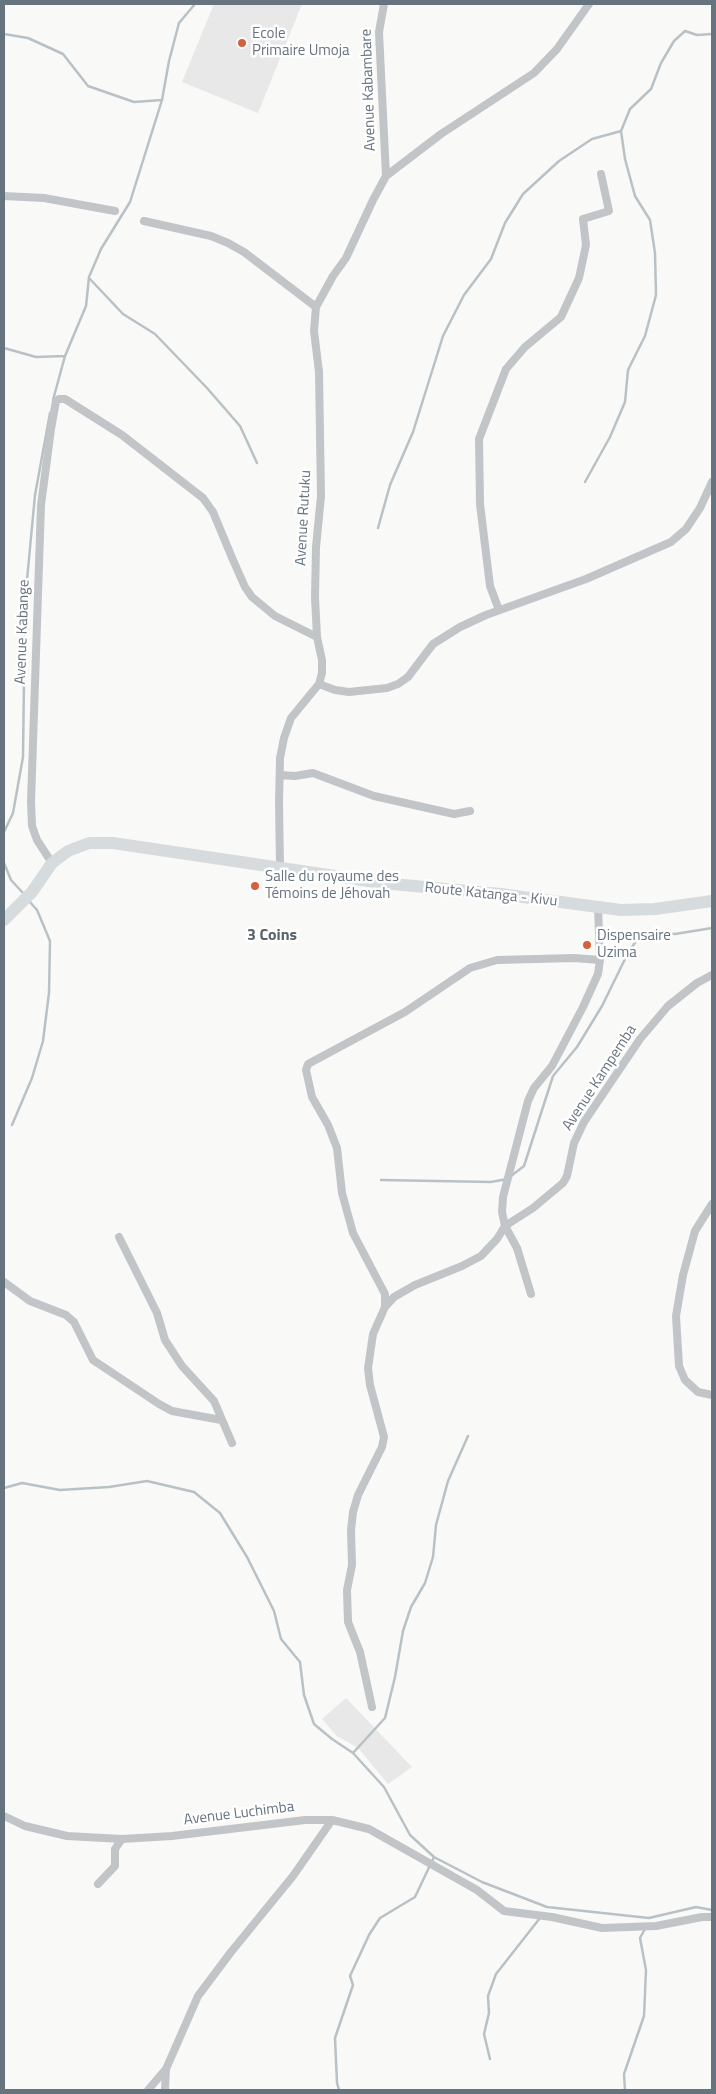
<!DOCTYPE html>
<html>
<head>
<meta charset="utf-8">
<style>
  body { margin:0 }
  #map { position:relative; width:716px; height:2094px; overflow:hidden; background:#f9f9f7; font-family:"Titillium Web",sans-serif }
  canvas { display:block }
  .frame { position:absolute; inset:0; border:5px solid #66747f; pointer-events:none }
</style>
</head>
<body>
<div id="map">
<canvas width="716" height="2094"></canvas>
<div class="frame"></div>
</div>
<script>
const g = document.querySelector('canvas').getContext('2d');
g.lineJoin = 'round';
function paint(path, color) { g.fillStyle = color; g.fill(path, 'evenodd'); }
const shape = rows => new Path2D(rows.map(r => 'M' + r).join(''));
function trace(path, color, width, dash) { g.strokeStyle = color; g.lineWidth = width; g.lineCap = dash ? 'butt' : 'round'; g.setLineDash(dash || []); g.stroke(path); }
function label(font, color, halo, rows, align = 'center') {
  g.font = font + ' "Titillium Web",sans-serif'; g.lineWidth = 5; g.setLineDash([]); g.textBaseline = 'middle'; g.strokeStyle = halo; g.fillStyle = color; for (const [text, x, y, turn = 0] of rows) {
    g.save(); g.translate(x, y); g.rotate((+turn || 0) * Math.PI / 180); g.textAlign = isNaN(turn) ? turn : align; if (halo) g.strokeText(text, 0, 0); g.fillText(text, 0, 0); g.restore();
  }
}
paint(shape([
  [214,4,302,4,258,113,182,82],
  [346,1698,412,1767,388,1784,358,1748,337,1736,322,1719]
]), '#e7e8e7');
trace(shape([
  [4,34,28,38,63,54,88,86,134,102,162,100],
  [89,278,123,314,155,334,207,388,240,426,257,463],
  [4,348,36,357,65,356],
  [53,400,65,356,86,306,89,277,101,249,130,202,162,100,169,61,179,23,195,4],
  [585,482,610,437,625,402,628,370,645,336,656,295,655,253,650,220,635,196,625,159,621,131],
  [378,528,390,485,413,432,443,336,464,295,491,259,505,223,523,194,559,161,592,139,621,131,630,109,651,89,661,63,674,41,685,31,697,35,712,34],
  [4,832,13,813,23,757,25,601,35,495,50,413],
  [4,863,11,880,24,894],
  [12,1125,32,1078,43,1041,49,993,50,941,37,910,29,901],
  [511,1176,524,1166,553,1076,577,1047,602,1006,627,955,638,938,653,932,675,934,712,928],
  [381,1180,491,1182,507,1179],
  [4,1488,22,1483,60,1490,109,1487,147,1481,194,1492,220,1513,247,1557,274,1611,281,1639,300,1662,304,1695,314,1724,332,1739,353,1753,384,1787,410,1835,434,1857,482,1882,547,1907,649,1918,696,1907,712,1910],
  [353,1753,385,1718,395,1677,403,1631,411,1607,425,1583,433,1557,436,1525,448,1481,468,1436],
  [490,2059,484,2034,489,2013,488,1996,496,1974,540,1918],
  [339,2090,337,2083,335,2038,353,1985,350,1976,369,1935,380,1918,415,1897,434,1857],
  [625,2090,624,2074,644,2016,646,1970,640,1938,645,1929]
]), '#b8c2c6', 2.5);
trace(shape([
  [384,4,379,32,386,176],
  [4,196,44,198,115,211],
  [144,221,211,236,228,243,244,252,316,307],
  [499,610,490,586,480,504,479,439,506,369,525,347,561,317,579,278,586,245,583,219,609,211,601,174],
  [319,684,335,690,349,692,387,688,398,684,408,677,433,644,460,627,486,615,586,579,671,542,686,529,700,508,712,482],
  [280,775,295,776,313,773,374,796,454,814,470,811],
  [52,863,37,840,32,826,31,802,41,505,51,429,56,401,59,399,65,399,122,435,203,498,213,512,233,560,245,587,252,597,275,616,317,637],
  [280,867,279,802,280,758,284,738,291,718,319,684,322,673,322,660,317,637,315,598,316,547,321,496,319,372,314,331,316,307,333,276,346,258,373,200,386,176,441,134,534,73,557,49,589,4],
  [712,1204,695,1231,683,1275,676,1316,679,1366,685,1380,698,1392,712,1395],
  [119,1237,157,1313,165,1340,182,1366,214,1401,232,1443],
  [4,1282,30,1301,66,1315,74,1322,93,1360,159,1404,172,1411,221,1420],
  [531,1294,517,1248,505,1226,502,1212,503,1197,528,1101,534,1088,552,1066,583,1007,598,974,600,960,598,907],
  [385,1307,394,1297,415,1285,462,1266,481,1256,497,1239,505,1226,533,1208,563,1183,567,1176,574,1143,584,1122,640,1039,668,1006,697,983,712,975],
  [372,1707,360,1652,348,1622,347,1590,352,1565,351,1530,353,1512,358,1495,382,1447,384,1437,370,1385,368,1368,373,1334,385,1307,385,1294,353,1233,342,1193,337,1148,328,1125,312,1097,306,1070,308,1064,405,1012,470,968,497,960,574,958,600,960],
  [4,1816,25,1826,67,1836,122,1839,172,1836,305,1820,332,1820,369,1829,477,1890,504,1911,552,1917,602,1928,656,1926,702,1917,712,1917],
  [98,1884,115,1866,115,1849,122,1839],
  [148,2090,166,2069],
  [165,2090,166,2069,198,1996,231,1952,293,1876,332,1820]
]), '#c1c5c8', 8);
trace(shape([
  [4,920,32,892,52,863,68,851,89,843,113,843,382,883,500,894,621,910,655,909,712,901]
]), '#d6dbde', 12);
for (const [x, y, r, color] of [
  [242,43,5,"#d4603c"],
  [255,886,5,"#d4603c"],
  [587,945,5,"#d4603c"]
]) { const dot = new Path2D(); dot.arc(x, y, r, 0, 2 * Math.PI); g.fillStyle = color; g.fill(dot); trace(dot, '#fff', 2); }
label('15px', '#66747f', '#fff', [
  ["Ecole",252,34],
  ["Primaire Umoja",252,51],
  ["Salle du royaume des",265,877],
  ["Témoins de Jéhovah",265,894],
  ["Dispensaire",597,936],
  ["Uzima",597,953]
], 'left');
label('15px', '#66747f', '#fff', [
  ["Avenue Kabambare",369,90,-92],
  ["Avenue Rutuku",304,518,-87],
  ["Avenue Kabange",23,632,-88],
  ["Route Katanga - Kivu",491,895,6],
  ["Avenue Kampemba",600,1078,-57],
  ["Avenue Luchimba",239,1814,-7]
]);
label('bold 16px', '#58636b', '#fff', [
  ["3 Coins",272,936]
]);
</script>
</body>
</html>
